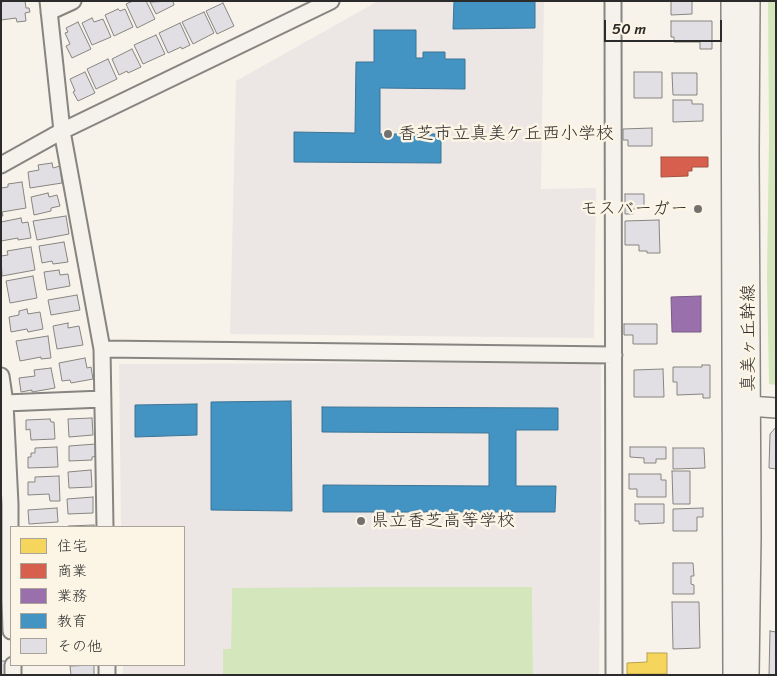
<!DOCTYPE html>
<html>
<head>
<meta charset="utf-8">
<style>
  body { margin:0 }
  #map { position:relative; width:777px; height:676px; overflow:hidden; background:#f7f3ea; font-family:Sriracha,"Klee One",sans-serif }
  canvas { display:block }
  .frame { position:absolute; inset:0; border:2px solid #2b2b2b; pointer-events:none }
  .legend { position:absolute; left:10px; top:526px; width:175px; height:140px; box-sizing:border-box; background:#fcf5e5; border:1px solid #a8a49b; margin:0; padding:6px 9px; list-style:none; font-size:15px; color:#2b2b2b }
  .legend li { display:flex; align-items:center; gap:10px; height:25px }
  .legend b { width:25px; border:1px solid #a8a49b }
  .scale { position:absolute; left:604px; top:20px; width:118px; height:22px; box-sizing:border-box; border:2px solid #2b2b2b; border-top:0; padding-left:6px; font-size:15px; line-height:18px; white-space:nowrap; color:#2b2b2b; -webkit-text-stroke:4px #fcf5e5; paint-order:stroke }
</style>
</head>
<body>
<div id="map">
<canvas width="777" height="676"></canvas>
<div class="frame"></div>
<ul class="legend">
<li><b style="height:14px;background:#f6d55c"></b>住宅</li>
<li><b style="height:14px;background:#d6604d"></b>商業</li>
<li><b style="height:14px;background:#9970ab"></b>業務</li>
<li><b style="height:14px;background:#4393c3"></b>教育</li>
<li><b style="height:14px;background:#e2dfe4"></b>その他</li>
</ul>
<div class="scale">50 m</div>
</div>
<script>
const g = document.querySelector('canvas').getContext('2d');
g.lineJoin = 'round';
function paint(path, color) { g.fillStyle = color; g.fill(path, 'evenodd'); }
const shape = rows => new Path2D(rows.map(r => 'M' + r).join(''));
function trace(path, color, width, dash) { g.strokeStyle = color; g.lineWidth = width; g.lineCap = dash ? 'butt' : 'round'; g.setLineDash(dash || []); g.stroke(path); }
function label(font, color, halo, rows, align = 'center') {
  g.font = font + ' Sriracha,"Klee One",sans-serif'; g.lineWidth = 5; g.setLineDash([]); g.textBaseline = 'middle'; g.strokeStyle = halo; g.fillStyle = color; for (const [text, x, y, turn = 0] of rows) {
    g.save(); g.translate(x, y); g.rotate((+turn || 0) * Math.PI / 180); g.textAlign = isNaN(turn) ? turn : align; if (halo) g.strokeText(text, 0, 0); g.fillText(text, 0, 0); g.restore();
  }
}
paint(shape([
  [378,1,544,1,541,189,596,188,594,338,230,334,236,81],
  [601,362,601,514,599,675,533,675,532,587,232,589,231,650,223,650,223,675,123,675,123,665,184,665,184,527,121,527,119,364],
  [211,402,291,511,211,510],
  [197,404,197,435,135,436,135,405],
  [322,407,558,408,558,430,516,430,516,486,555,487,555,512,323,512,323,485,489,486,489,433,322,432]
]), '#ece7e5');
paint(shape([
  [768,1,776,1,776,385,769,384,767,277,769,139],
  [375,587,532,587,533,675,223,675,223,649,231,649,232,588]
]), '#d3e6bc');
const homes = shape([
  [647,653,667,653,667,674,627,674,627,663,647,662,647,653]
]);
paint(homes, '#f6d55c');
trace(homes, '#b9a24d', 1);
const shops = shape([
  [661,157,708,157,708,167,692,167,692,171,688,171,688,176,661,177,661,157]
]);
paint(shops, '#d6604d');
trace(shops, '#a35043', 1);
const offices = shape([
  [701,296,701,332,672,332,671,297,701,296]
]);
paint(offices, '#9970ab');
trace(offices, '#785b85', 1);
const schools = shape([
  [454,1,535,1,535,28,453,29,454,1],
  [374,30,416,30,416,58,423,58,423,52,445,52,445,59,465,59,465,89,380,88,380,134,441,134,441,163,294,162,294,132,355,133,356,62,374,62,374,30],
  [291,401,292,511,211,510,211,402,291,401],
  [197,404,197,435,135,437,135,405,197,404],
  [322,407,558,408,558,430,516,430,516,486,556,486,555,512,323,512,323,485,489,486,489,433,322,432,322,407]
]);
paint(schools, '#4393c3');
trace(schools, '#3c7495', 1);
const building = shape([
  [7,1,25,1,26,8,29,8,30,12,25,13,26,21,17,22,16,18,1,20,1,2,7,1],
  [133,1,146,1,155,19,137,28,126,4,133,1],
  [173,1,174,5,156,14,150,2,173,1],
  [671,1,692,1,692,14,671,15,671,1],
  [223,3,234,26,217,34,206,11,223,3],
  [118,9,120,11,125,9,133,27,114,36,105,15,118,9],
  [204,12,214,33,193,44,182,22,204,12],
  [92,18,94,22,103,19,111,37,92,45,82,23,92,18],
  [671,21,712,21,712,49,700,49,700,42,674,42,674,37,671,37,671,21],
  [78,22,91,49,72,58,66,46,70,44,65,33,68,32,66,28,78,22],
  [180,23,190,45,182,49,181,47,168,53,159,33,180,23],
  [156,35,165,54,143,64,134,45,156,35],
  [132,49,141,67,128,73,127,71,119,75,112,59,132,49],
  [108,59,117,79,96,89,87,69,108,59],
  [85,72,95,93,78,101,73,92,75,91,70,79,85,72],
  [634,72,662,72,662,98,634,98,634,72],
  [672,73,697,73,697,95,673,95,672,73],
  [673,100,692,100,692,104,703,104,703,121,673,122,673,100],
  [652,128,652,146,628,146,628,140,623,140,623,129,652,128],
  [52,163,53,168,60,166,62,183,30,188,28,172,39,170,38,165,52,163],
  [22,182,26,208,2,212,3,216,1,216,1,188,8,187,8,184,22,182],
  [48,193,49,197,57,195,60,206,51,208,51,211,34,215,31,197,48,193],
  [625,194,644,194,644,209,633,209,633,214,625,214,625,194],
  [66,216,69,234,37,240,33,221,66,216],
  [21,218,22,223,28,222,31,238,18,240,18,238,1,241,1,222,21,218],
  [659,220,660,253,647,253,647,251,639,251,639,245,625,245,625,221,659,220],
  [64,242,68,262,53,264,52,261,42,263,39,246,64,242],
  [31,247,35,270,2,276,1,256,8,255,7,251,31,247],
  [59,270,60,275,68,274,70,286,47,290,44,272,59,270],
  [33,276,37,298,10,303,6,281,33,276],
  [77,295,80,310,51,315,48,300,77,295],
  [27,309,28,314,40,312,43,329,28,332,27,329,11,332,9,317,19,315,19,311,27,309],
  [68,323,68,328,79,326,83,345,57,349,53,326,68,323],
  [624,324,657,324,657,344,633,344,633,335,624,335,624,324],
  [48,336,51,358,41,359,41,357,20,361,16,341,48,336],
  [85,358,87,368,91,367,93,379,71,383,70,380,62,381,59,363,85,358],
  [702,365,710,365,710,398,703,398,703,394,677,395,677,382,673,382,673,367,702,367,702,365],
  [51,368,55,388,32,392,32,390,21,392,19,378,35,376,34,370,51,368],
  [663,369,664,397,634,397,634,370,663,369],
  [92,418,93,435,69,437,68,419,92,418],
  [50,419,51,422,54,422,55,439,31,440,30,429,26,430,26,420,50,419],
  [776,427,776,469,769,468,770,434,776,427],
  [96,444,97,456,92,457,92,460,69,461,69,446,96,444],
  [57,447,58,467,28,468,28,457,31,457,31,453,35,453,35,448,57,447],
  [630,447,666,447,666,459,656,459,656,463,644,463,644,458,630,457,630,447],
  [673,448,704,448,705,468,673,469,673,448],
  [91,470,92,487,69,488,68,472,91,470],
  [672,471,690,471,690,504,673,504,672,471],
  [629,474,661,474,661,480,666,480,666,497,637,497,637,489,629,489,629,474],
  [59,476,60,501,50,501,49,494,28,495,28,482,35,482,35,477,59,476],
  [93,497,93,513,68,514,67,499,93,497],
  [635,504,664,504,664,523,639,524,639,521,635,521,635,504],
  [57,508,58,522,29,524,28,510,57,508],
  [703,508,703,517,697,517,697,531,673,531,673,509,703,508],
  [94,525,95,527,68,527,68,526,94,525],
  [673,563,693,563,694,576,691,576,691,584,694,585,694,594,673,594,673,563],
  [672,602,699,602,700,648,673,649,672,602],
  [770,631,776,632,776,675,769,675,770,631],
  [1,661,6,661,7,675,1,675,1,661],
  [94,665,94,675,71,675,70,666,94,665]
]);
paint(building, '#e2dfe4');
trace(building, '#878581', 1);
const minor = shape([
  [48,1,62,131,102,349,105,527],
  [613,1,614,675],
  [49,12,73,1],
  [1,165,62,131,331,1],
  [102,349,614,355],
  [1,376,5,403,10,504,10,600,11,631],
  [5,403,103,399],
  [13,665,13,675],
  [107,665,107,675]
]);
const tertiary = shape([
  [731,1,733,675],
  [737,405,776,408],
  [749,675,751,537,749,152,750,1]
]);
trace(minor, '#878581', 19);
trace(tertiary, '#878581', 22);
trace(minor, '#f5f2ec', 15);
trace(tertiary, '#f5f2ec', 19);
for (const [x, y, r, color] of [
  [388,134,5,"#72716e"],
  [698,209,5,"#72716e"],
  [361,521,5,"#72716e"]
]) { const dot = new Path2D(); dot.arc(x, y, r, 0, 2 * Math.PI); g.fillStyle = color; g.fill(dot); trace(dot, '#fcf5e5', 2); }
label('18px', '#2b2b2b', '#fcf5e5', [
  ["香芝市立真美ケ丘西小学校",398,134],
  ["モスバーガー",688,209,"right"],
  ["県立香芝高等学校",371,521]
], 'left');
label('18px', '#2b2b2b', '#fcf5e5', [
  ["真美ヶ丘幹線",749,338,-90]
]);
</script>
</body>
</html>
